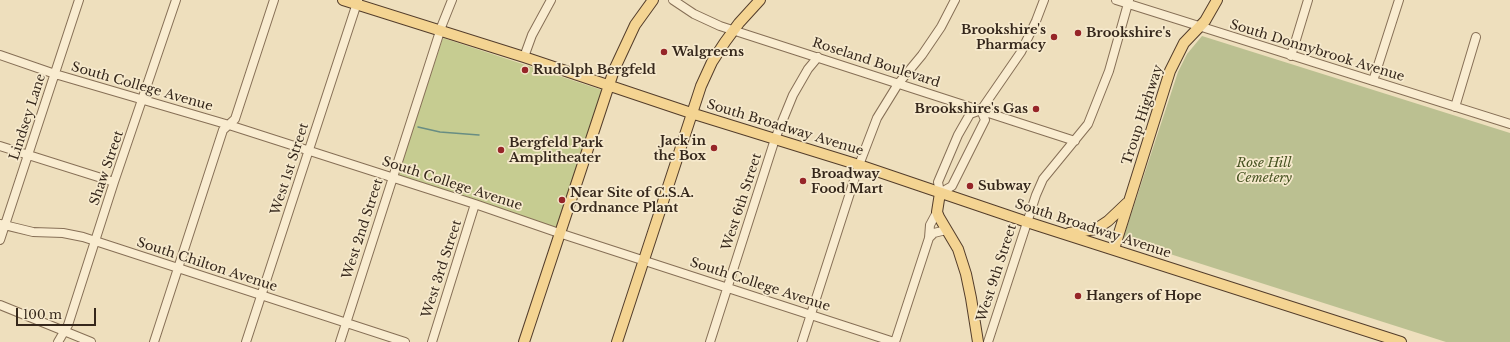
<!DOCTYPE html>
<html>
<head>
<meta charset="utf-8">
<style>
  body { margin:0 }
  #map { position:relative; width:1510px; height:342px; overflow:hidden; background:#eedfbd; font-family:"Libre Baskerville",serif }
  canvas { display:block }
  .scale { position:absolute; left:16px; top:308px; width:80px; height:18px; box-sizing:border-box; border:2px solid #35271b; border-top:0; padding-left:5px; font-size:12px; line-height:14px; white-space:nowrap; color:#35271b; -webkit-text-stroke:3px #f6e9cc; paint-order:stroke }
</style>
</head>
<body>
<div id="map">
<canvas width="1510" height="342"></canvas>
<div class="scale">100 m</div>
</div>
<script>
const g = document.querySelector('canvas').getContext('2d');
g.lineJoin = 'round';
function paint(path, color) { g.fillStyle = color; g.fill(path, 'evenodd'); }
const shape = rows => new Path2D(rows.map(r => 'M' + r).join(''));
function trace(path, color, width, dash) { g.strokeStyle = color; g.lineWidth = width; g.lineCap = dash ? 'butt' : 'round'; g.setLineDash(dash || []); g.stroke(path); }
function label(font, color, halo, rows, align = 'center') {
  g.font = font + ' "Libre Baskerville",serif'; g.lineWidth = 3.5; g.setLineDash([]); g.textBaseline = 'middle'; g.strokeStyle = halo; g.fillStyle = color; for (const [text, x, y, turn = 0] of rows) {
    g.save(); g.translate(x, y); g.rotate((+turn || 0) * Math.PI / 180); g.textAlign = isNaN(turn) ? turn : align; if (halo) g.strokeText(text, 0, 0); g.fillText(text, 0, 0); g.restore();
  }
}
paint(shape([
  [443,38,602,90,557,228,397,176]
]), '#c6cc91');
paint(shape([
  [1202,36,1510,133,1510,342,1446,342,1123,239,1178,72,1187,54]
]), '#bbc091');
trace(shape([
  [418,127,440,132,479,135]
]), '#688d83', 1.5);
const minor = shape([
  [673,0,694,14,720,26,1075,141],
  [1116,0,1510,124],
  [0,55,55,74,229,125,475,204,559,233,894,342],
  [1291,56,1308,0],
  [524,57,532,35,551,0],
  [1373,81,1399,0],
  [1455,107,1476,37],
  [981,110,985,120,952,186,940,193,938,182,958,135,970,114,981,110,1021,52,1036,21,1044,0],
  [0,146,114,182],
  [0,224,33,232,63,233,83,237,405,342],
  [929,238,934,233,946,230],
  [0,240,79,0],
  [0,305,91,342],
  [58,342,68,325,114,182,176,0],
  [154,342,223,130,235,119,274,0],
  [246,342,358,0],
  [340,342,442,25,452,0],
  [432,342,475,204],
  [710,342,775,139,793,95,808,69,818,57],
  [802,342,859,165,877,118,898,84,922,55,941,27,955,0],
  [895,342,929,238,930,225,937,212],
  [988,342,1036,195,1043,179,1088,124,1109,71,1129,0]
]);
const major = shape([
  [343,0,524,57,691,113,859,165,1027,222,1401,342],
  [940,193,937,212,939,217,958,249,966,274,971,298,978,342],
  [1069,233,1096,229,1108,221,1127,203],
  [1114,249,1170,71,1184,43,1205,21,1217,0],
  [524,342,614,70,635,25,653,0],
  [617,342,701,86,712,62,725,42,739,23,760,0]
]);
trace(minor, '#866f56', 10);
trace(major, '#533d2b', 12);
trace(minor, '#f9ecd0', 8);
trace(major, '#f4d492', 10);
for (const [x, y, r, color] of [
  [1078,33,4,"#962528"],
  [1054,37,4,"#962528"],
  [664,52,4,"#962528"],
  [525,70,4,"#962528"],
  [1036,109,4,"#962528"],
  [714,148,4,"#962528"],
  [501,150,4,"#962528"],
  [803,181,4,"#962528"],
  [970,186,4,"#962528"],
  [562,200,4,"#962528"],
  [1078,296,4,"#962528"]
]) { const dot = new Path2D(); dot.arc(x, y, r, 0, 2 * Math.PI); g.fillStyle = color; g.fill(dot); trace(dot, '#f6e9cc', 1.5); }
label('bold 13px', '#35271b', '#f6e9cc', [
  ["Brookshire's",1046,30,"right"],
  ["Pharmacy",1046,45,"right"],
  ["Brookshire's",1086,33],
  ["Walgreens",672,52],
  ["Rudolph Bergfeld",533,70],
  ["Brookshire's Gas",1028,109,"right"],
  ["Jack in",706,141,"right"],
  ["the Box",706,156,"right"],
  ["Bergfeld Park",509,143],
  ["Amplitheater",509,158],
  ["Broadway",811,174],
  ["Food Mart",811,189],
  ["Subway",978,186],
  ["Near Site of C.S.A.",570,193],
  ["Ordnance Plant",570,208],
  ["Hangers of Hope",1086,296]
], 'left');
label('13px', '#35271b', '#f6e9cc', [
  ["South Donnybrook Avenue",1317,51,17],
  ["Roseland Boulevard",876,63,18],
  ["South College Avenue",142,87,16],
  ["Troup Highway",1143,115,-72],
  ["Lindsey Lane",28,117,-72],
  ["South Broadway Avenue",785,128,17],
  ["Shaw Street",107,168,-71],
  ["West 1st Street",290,169,-72],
  ["South College Avenue",452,184,18],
  ["West 6th Street",742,202,-72],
  ["West 2nd Street",363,229,-72],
  ["South Broadway Avenue",1093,229,18],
  ["South Chilton Avenue",207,265,18],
  ["West 3rd Street",442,269,-72],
  ["West 9th Street",997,273,-72],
  ["South College Avenue",760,285,18]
]);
label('italic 13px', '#465221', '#f6e9cc', [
  ["Rose Hill",1264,163],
  ["Cemetery",1264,178]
]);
</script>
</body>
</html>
